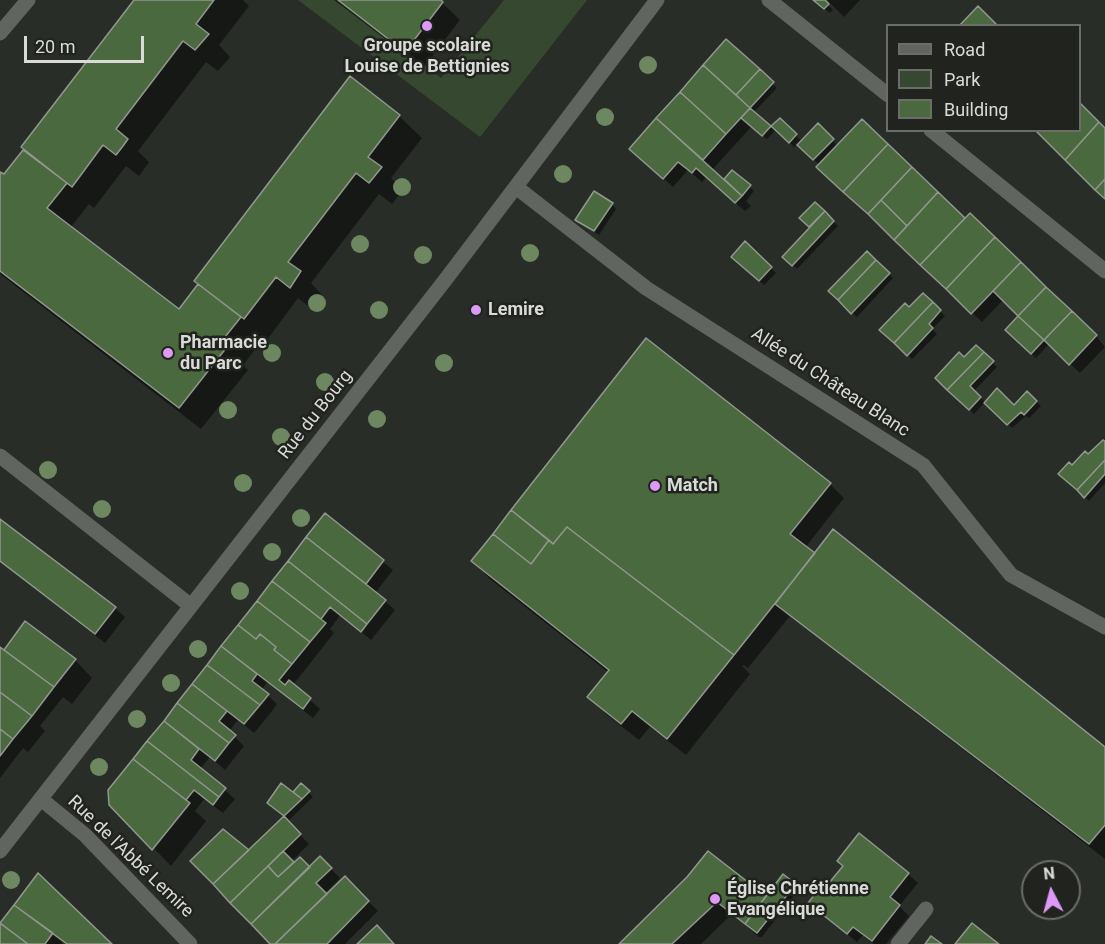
<!DOCTYPE html>
<html>
<head>
<meta charset="utf-8">
<style>
  body { margin:0 }
  #map { position:relative; width:1105px; height:944px; overflow:hidden; background:#292d28; font-family:Roboto,sans-serif }
  canvas { display:block }
  .legend { position:absolute; left:886px; top:24px; width:195px; height:108px; box-sizing:border-box; background:#20231e; border:2px solid #6a6d68; margin:0; padding:8px 10px; list-style:none; font-size:18px; color:#d9dbd7 }
  .legend li { display:flex; align-items:center; gap:12px; height:30px }
  .legend b { width:30px; border:2px solid #6a6d68 }
  .north { position:absolute; left:1021px; top:860px; width:60px; height:60px; box-sizing:border-box; background:#20231e; border:2px solid #6a6d68; border-radius:50%; rotate:354deg; font-size:16px; font-weight:700; line-height:24px; text-align:center; color:#d9dbd7 }
  .north::after { content:''; display:block; margin:auto; width:21px; height:27px; background:#dc99f5; clip-path:polygon(50% 0,100% 100%,50% 72%,0 100%) }
  .scale { position:absolute; left:24px; top:36px; width:120px; height:27px; box-sizing:border-box; border:3px solid #d9dbd7; border-top:0; padding-left:8px; font-size:18px; line-height:21px; white-space:nowrap; color:#d9dbd7; -webkit-text-stroke:4px #20231e; paint-order:stroke }
</style>
</head>
<body>
<div id="map">
<canvas width="1105" height="944"></canvas>
<ul class="legend">
<li><b style="height:8px;background:#60655f"></b>Road</li>
<li><b style="height:16px;background:#374830"></b>Park</li>
<li><b style="height:16px;background:#4b693e"></b>Building</li>
</ul>
<div class="north">N</div>
<div class="scale">20 m</div>
</div>
<script>
const g = document.querySelector('canvas').getContext('2d');
g.lineJoin = 'round';
function paint(path, color) { g.fillStyle = color; g.fill(path, 'evenodd'); }
const shape = rows => new Path2D(rows.map(r => 'M' + r).join(''));
function trace(path, color, width, dash) { g.strokeStyle = color; g.lineWidth = width; g.lineCap = dash ? 'butt' : 'round'; g.setLineDash(dash || []); g.stroke(path); }
function label(font, color, halo, rows, align = 'center') {
  g.font = font + ' Roboto,sans-serif'; g.lineWidth = 5; g.setLineDash([]); g.textBaseline = 'middle'; g.strokeStyle = halo; g.fillStyle = color; for (const [text, x, y, turn = 0] of rows) {
    g.save(); g.translate(x, y); g.rotate((+turn || 0) * Math.PI / 180); g.textAlign = isNaN(turn) ? turn : align; if (halo) g.strokeText(text, 0, 0); g.fillText(text, 0, 0); g.restore();
  }
}
paint(shape([
  [298,0,338,0,441,78,504,0,587,0,480,137]
]), '#374830');
paint(shape([
  [136,0,243,0,249,6,219,45,230,57,218,71,206,62,138,151,149,162,139,176,126,166,94,208,89,204,70,228,179,311,350,79,399,116,422,138,391,178,403,190,392,204,379,194,311,283,322,295,312,309,298,298,267,340,264,338,243,365,248,370,201,429,0,274,0,174,4,176],
  [334,0,439,0,460,20,423,68],
  [814,0,823,0,833,10,830,13],
  [827,0,860,0,844,17],
  [726,41,777,88,753,113,771,128,780,120,802,142,818,126,838,146,862,121,966,220,970,215,1096,336,1105,347,1080,373,1049,344,1036,358,1007,330,1031,326,1003,300,982,322,797,143,794,147,776,130,767,139,752,126,712,170,725,182,733,172,754,191,746,201,751,206,745,211,706,177,702,182,688,170,673,187,632,149],
  [612,204,616,209,599,235,576,220],
  [815,204,838,226,797,269,784,257,811,227,801,218],
  [745,243,776,273,764,285,737,261],
  [867,253,893,278,857,317,830,291],
  [923,295,945,316,932,329,937,334,912,359,881,330,909,309],
  [976,347,997,367,974,391,985,402,974,414,937,378,964,359],
  [1027,393,1041,406,1029,418,1026,416,1012,428,986,403,1014,407],
  [1105,443,1105,483,1089,501,1060,474],
  [830,484,844,498,805,548,1105,748,1105,859,790,616,748,668,744,665,742,666,750,674,686,755,650,727,639,740,607,715,589,697,609,673,490,579,473,561],
  [325,515,393,570,375,593,395,610,371,640,340,615,330,629,334,633,293,685,320,709,313,718,267,682,262,690,277,704,269,715,254,733,238,720,229,731,244,746,225,770,210,757,200,769,235,799,223,813,204,799,195,811,206,821,171,866,111,804,110,791],
  [0,521,115,608,125,617,105,643,0,561],
  [0,649,9,656,75,660,92,678,72,704,63,697,40,726,45,731,28,752,23,748,0,778],
  [301,785,313,797,287,822,309,844,292,861,310,869,320,858,340,878,322,896,324,898,345,878,378,911,345,944,272,944,249,852,286,817,273,807,294,794],
  [708,853,766,898,795,885,799,889,762,937,759,937,732,914,701,944,622,944,688,878],
  [908,874,918,883,899,906,909,916,886,944,874,944,863,935,857,942,820,912],
  [38,876,110,944,66,944,63,942,61,944,0,944,0,926]
]), '#0007');
const building = shape([
  [134,0,214,0,196,24,209,34,195,50,183,41,116,129,128,139,123,146,116,155,103,145,72,187,21,147,134,0],
  [338,0,441,0,443,2,405,52,338,0],
  [813,0,825,0,829,4,824,9,813,0],
  [978,6,998,26,959,26,978,6],
  [726,39,760,69,736,95,703,65,726,39],
  [703,65,750,108,726,134,680,92,703,65],
  [760,69,774,82,750,108,736,95,760,69],
  [350,76,400,115,368,157,382,167,369,183,356,173,288,262,301,271,290,288,276,277,244,319,194,281,350,76],
  [680,92,726,134,703,160,656,118,680,92],
  [1080,103,1099,122,1065,160,1035,130,1080,130,1080,103],
  [750,108,771,126,762,136,741,118,750,108],
  [656,118,742,196,735,203,696,168,692,173,678,162,663,179,629,149,656,118],
  [780,118,797,134,789,143,771,126,780,118],
  [862,119,888,144,843,192,816,167,862,119],
  [1099,122,1105,128,1105,179,1095,190,1065,160,1099,122],
  [818,123,834,139,813,160,797,145,818,123],
  [888,144,912,167,868,214,843,192,888,144],
  [23,150,67,183,47,208,179,309,198,284,241,317,221,342,227,347,179,408,0,271,0,172,4,174,23,150],
  [912,167,938,192,907,226,881,200,912,167],
  [732,170,751,185,742,196,724,179,732,170],
  [1105,179,1105,199,1095,190,1105,179],
  [594,191,613,203,594,231,575,220,594,191],
  [938,192,965,218,920,265,894,240,938,192],
  [881,200,907,226,894,240,868,214,881,200],
  [815,202,825,211,809,227,799,218,815,202],
  [825,211,834,221,792,266,782,257,825,211],
  [970,213,995,237,946,289,920,265,970,213],
  [995,237,1021,262,971,314,946,289,995,237],
  [745,241,772,267,759,281,731,257,745,241],
  [867,251,876,260,838,300,828,291,867,251],
  [876,260,890,273,851,314,838,300,876,260],
  [1021,262,1046,287,1018,316,993,291,1021,262],
  [1046,287,1072,311,1044,340,1018,316,1046,287],
  [923,293,933,302,894,343,879,330,905,303,909,307,923,293],
  [933,302,941,310,929,324,933,328,907,356,894,343,933,302],
  [1072,311,1097,335,1069,365,1044,340,1072,311],
  [1018,316,1044,340,1031,354,1005,330,1018,316],
  [646,338,831,483,790,534,815,553,734,655,567,527,553,544,511,510,646,338],
  [976,345,984,352,947,390,935,378,959,352,964,357,976,345],
  [984,352,994,361,970,386,981,397,969,410,947,390,984,352],
  [997,388,1014,405,1027,391,1037,401,1024,415,1021,412,1007,425,984,403,997,388],
  [1103,440,1105,441,1105,460,1077,490,1058,474,1069,462,1072,465,1085,451,1088,454,1103,440],
  [1105,460,1105,474,1084,498,1077,490,1105,460],
  [511,510,549,540,531,564,493,534,511,510],
  [325,513,384,560,366,584,306,537,325,513],
  [0,519,116,607,95,634,0,561,0,519],
  [567,527,734,655,667,739,632,711,621,724,587,697,609,670,471,561,493,534,531,564,549,540,553,544,567,527],
  [833,529,1105,747,1105,825,1089,844,775,604,833,529],
  [306,537,386,600,367,624,288,561,306,537],
  [288,561,367,624,361,632,330,607,321,619,272,581,288,561],
  [272,581,326,623,310,642,257,601,272,581],
  [257,601,310,642,292,664,274,650,276,647,260,634,256,639,238,625,257,601],
  [25,621,76,659,54,687,4,650,25,621],
  [238,625,256,639,260,634,276,647,274,650,292,664,279,680,285,685,289,680,311,698,303,709,221,646,238,625],
  [221,646,257,674,252,681,269,694,260,705,207,665,221,646],
  [0,647,54,687,32,716,0,692,0,647],
  [207,665,260,705,244,724,192,684,207,665],
  [192,684,227,711,219,721,236,735,229,743,177,703,192,684],
  [0,692,32,716,13,739,0,729,0,692],
  [177,703,229,743,215,761,164,721,177,703],
  [164,721,199,749,191,760,226,788,219,797,147,741,164,721],
  [0,729,13,739,0,756,0,729],
  [147,741,219,797,213,805,194,790,186,800,133,759,147,741],
  [133,759,190,803,152,850,109,805,108,790,133,759],
  [281,783,302,799,284,816,267,803,281,783],
  [301,783,310,791,302,799,293,792,301,783],
  [284,816,301,834,230,903,213,884,284,816],
  [223,829,249,850,213,884,190,861,223,829],
  [859,833,909,873,890,897,900,905,872,941,853,927,847,934,808,903,826,880,829,883,843,866,837,861,859,833],
  [283,851,294,862,278,877,268,866,283,851],
  [708,851,766,896,745,924,717,902,672,944,619,944,687,877,708,851],
  [320,856,332,868,316,883,327,894,275,944,270,944,251,924,320,856],
  [300,857,310,867,251,924,230,903,268,866,278,877,300,857],
  [38,873,112,944,67,944,14,905,38,873],
  [783,874,796,884,757,933,745,924,783,874],
  [345,876,369,901,327,944,275,944,345,876],
  [14,905,53,933,45,944,28,944,0,923,14,905],
  [0,923,28,944,0,944,0,923],
  [972,923,999,944,955,944,972,923],
  [377,925,394,944,357,944,377,925],
  [931,936,942,944,925,944,931,936]
]);
paint(building, '#4b693e');
trace(building, '#929790', 1.5);
trace(shape([
  [898,944,926,909]
]), '#60655f', 15);
trace(shape([
  [769,0,888,95],
  [0,33,28,0],
  [931,130,1105,271],
  [516,187,646,288,923,465,1011,575,1105,627],
  [0,456,191,606],
  [41,799,85,835,190,944],
  [0,851,446,279,657,0]
]), '#60655f', 15);
g.fillStyle = '#6d8861';
for (const [x, y] of [
  [648,65],
  [605,117],
  [563,174],
  [402,187],
  [360,244],
  [530,253],
  [423,255],
  [317,303],
  [379,310],
  [272,353],
  [444,363],
  [325,382],
  [228,410],
  [377,419],
  [281,437],
  [48,470],
  [243,483],
  [102,509],
  [301,518],
  [272,552],
  [240,591],
  [198,649],
  [171,683],
  [137,719],
  [99,767],
  [11,880]
]) { g.beginPath(); g.arc(x, y, 9, 0, 2 * Math.PI); g.fill(); }
for (const [x, y, r, color] of [
  [427,26,6,"#dc99f5"],
  [476,310,6,"#dc99f5"],
  [168,353,6,"#dc99f5"],
  [655,486,6,"#dc99f5"],
  [715,899,6,"#dc99f5"]
]) { const dot = new Path2D(); dot.arc(x, y, r, 0, 2 * Math.PI); g.fillStyle = color; g.fill(dot); trace(dot, '#20231e', 2); }
label('bold 18px', '#d9dbd7', '#20231e', [
  ["Groupe scolaire",427,46,"center"],
  ["Louise de Bettignies",427,67,"center"],
  ["Lemire",488,310],
  ["Pharmacie",180,343],
  ["du Parc",180,364],
  ["Match",667,486],
  ["Église Chrétienne",727,889],
  ["Evangélique",727,910]
], 'left');
label('18px', '#d9dbd7', '#20231e', [
  ["Allée du Château Blanc",830,383,33],
  ["Rue du Bourg",316,415,-52],
  ["Rue de l'Abbé Lemire",130,857,44]
]);
</script>
</body>
</html>
